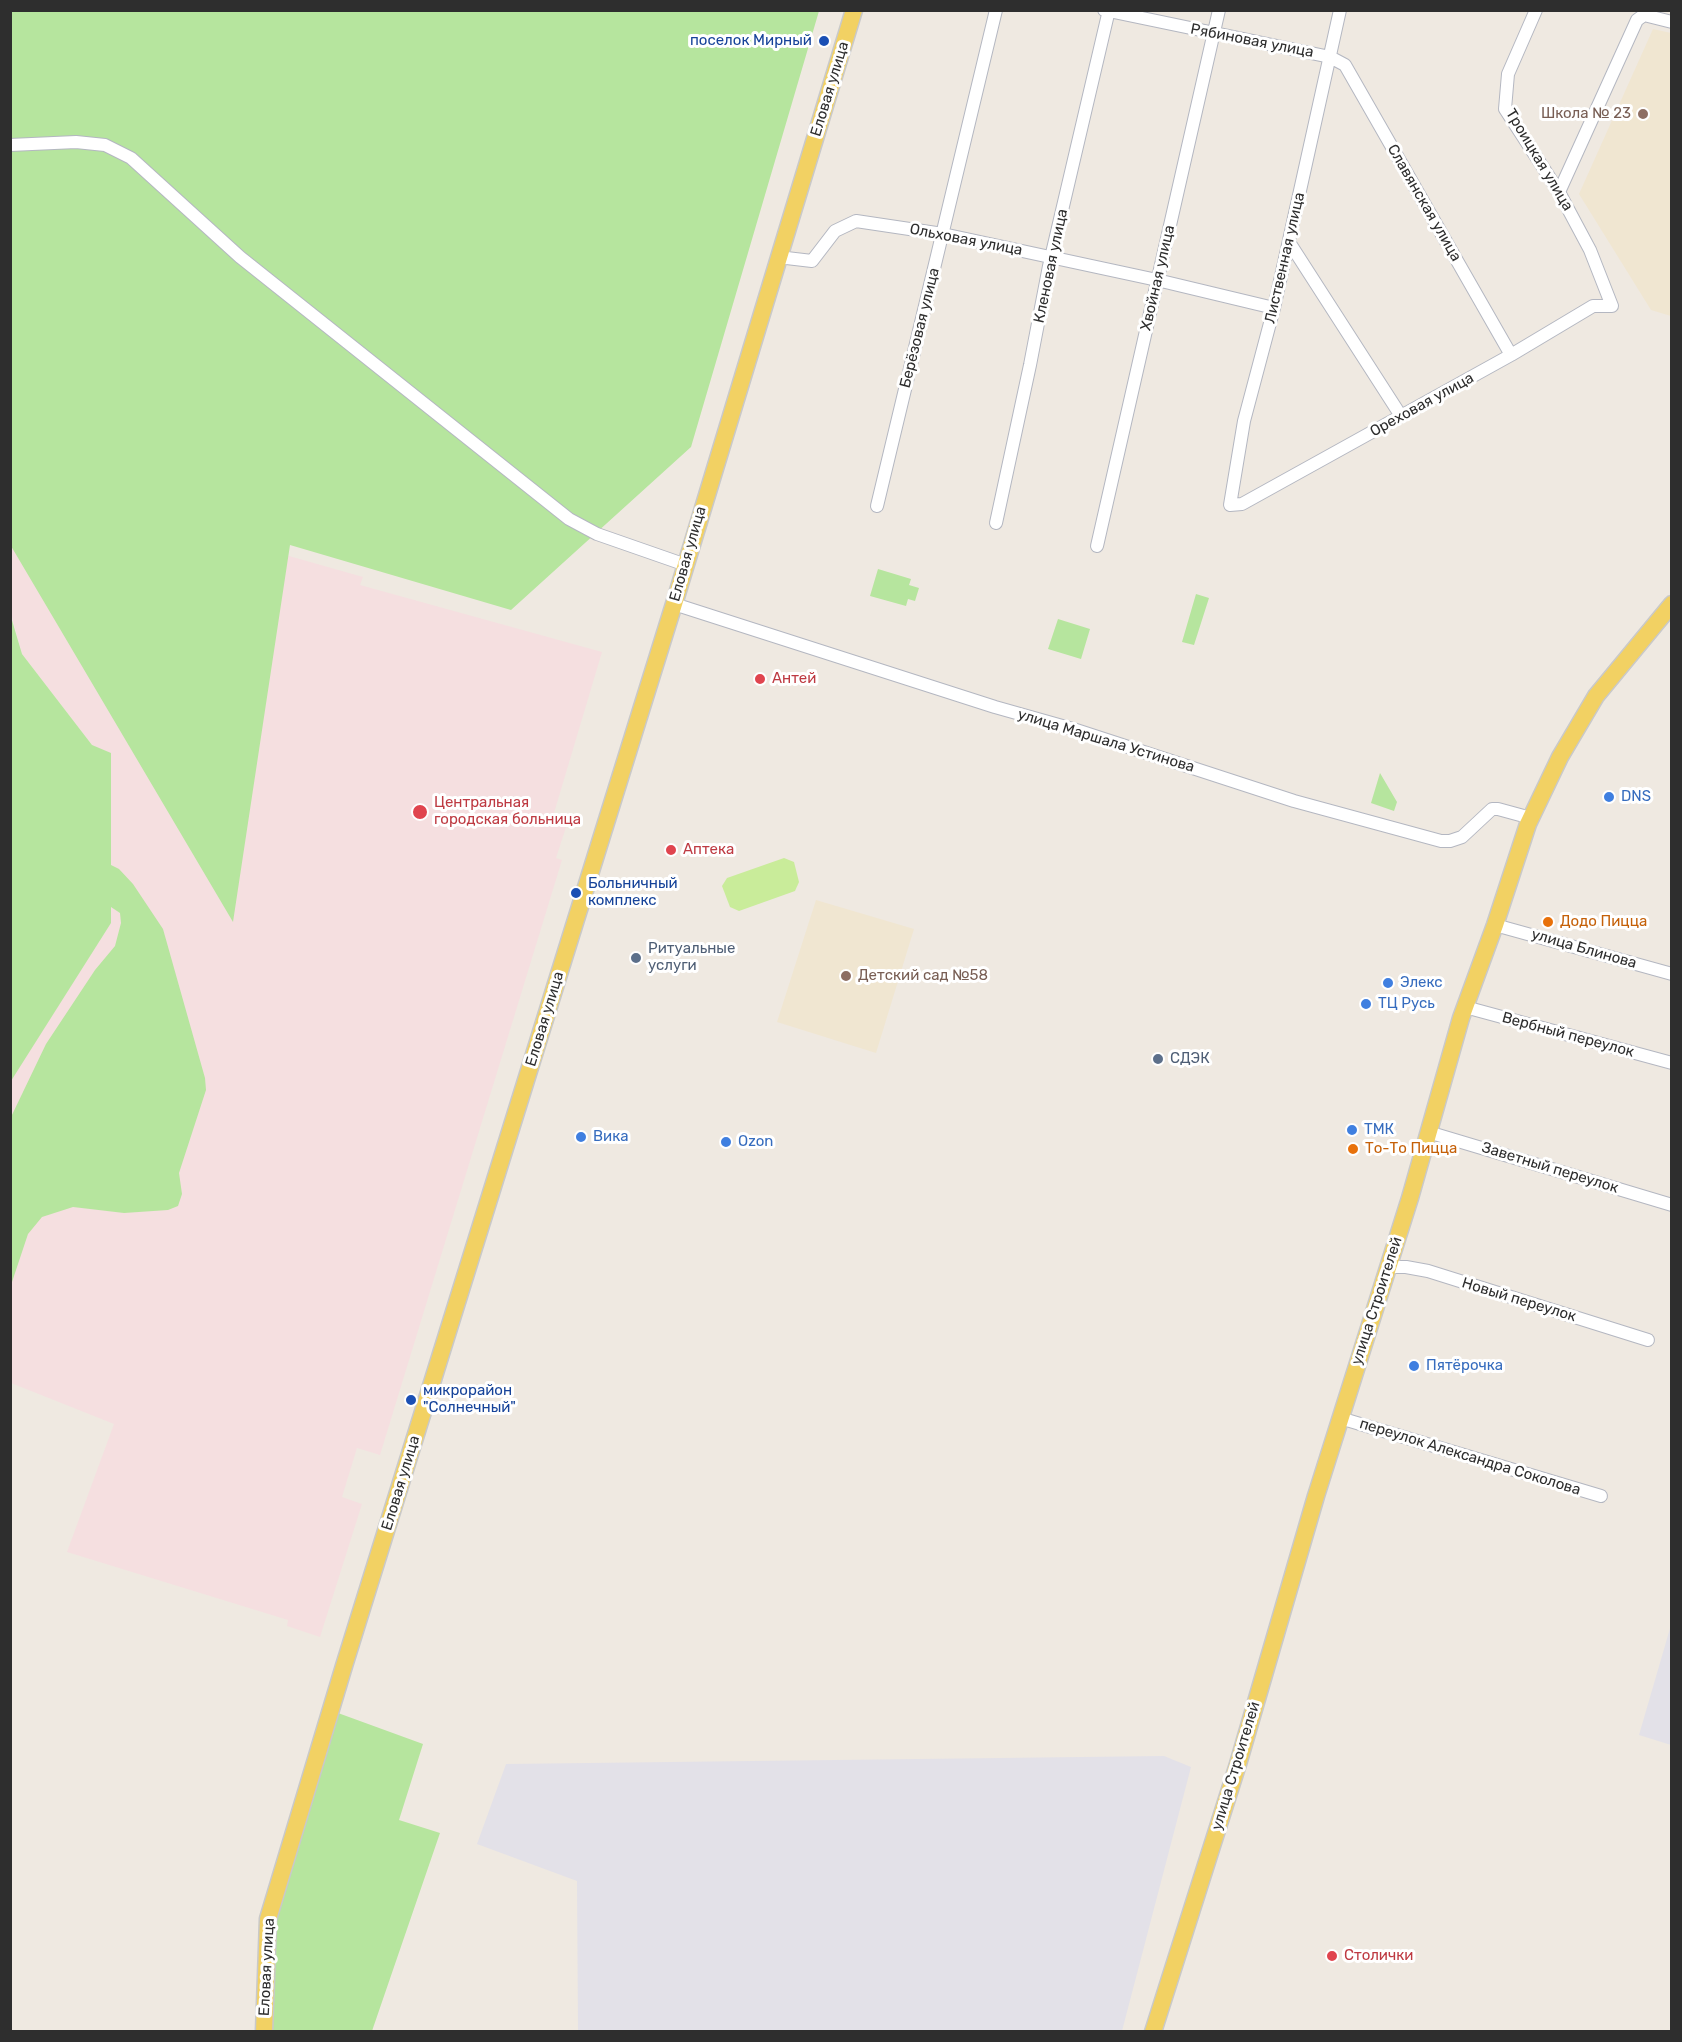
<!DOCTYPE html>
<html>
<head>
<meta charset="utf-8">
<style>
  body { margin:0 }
  #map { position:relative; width:1682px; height:2042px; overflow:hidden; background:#efe9e1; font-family:Rubik,sans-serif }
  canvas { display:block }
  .frame { position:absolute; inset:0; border:12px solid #2e2e2e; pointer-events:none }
</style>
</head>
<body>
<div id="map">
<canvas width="1682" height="2042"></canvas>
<div class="frame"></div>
</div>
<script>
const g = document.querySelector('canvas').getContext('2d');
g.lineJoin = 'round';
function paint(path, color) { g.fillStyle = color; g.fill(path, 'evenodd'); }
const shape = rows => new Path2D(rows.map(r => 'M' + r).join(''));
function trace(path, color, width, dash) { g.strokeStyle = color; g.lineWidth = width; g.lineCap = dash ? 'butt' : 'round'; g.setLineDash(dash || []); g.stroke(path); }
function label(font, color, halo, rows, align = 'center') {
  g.font = font + ' Rubik,sans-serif'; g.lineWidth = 6; g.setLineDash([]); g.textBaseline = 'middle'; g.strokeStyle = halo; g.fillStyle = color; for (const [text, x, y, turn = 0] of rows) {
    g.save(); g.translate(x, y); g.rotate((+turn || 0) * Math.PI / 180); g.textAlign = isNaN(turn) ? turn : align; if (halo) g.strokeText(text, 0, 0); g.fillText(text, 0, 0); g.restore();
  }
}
paint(shape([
  [1671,1625,1672,1745,1671,1745,1639,1735],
  [1164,1756,1191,1767,1122,2031,578,2031,577,1881,477,1844,506,1764]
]), '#e3e1e8');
paint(shape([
  [1653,29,1671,33,1671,316,1651,310,1579,194],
  [816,900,914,929,876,1053,777,1022]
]), '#f0e6d1');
paint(shape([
  [11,477,363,577,360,585,602,652,554,813,569,818,556,858,562,860,380,1455,357,1448,342,1497,362,1504,320,1637,287,1626,288,1620,67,1552,114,1424,11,1383,10,1081,111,923,92,745,22,654,11,613]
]), '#f5dfe0');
paint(shape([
  [10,11,819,11,691,447,511,610,290,545,233,922,11,546],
  [878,569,911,579,909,585,919,588,915,601,908,599,906,606,870,596],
  [1196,594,1209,598,1194,645,1182,642],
  [11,617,22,654,92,745,111,753,111,865,119,869,133,884,163,929,205,1078,206,1090,179,1173,182,1194,178,1206,168,1210,124,1213,73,1207,42,1217,28,1234,11,1285,11,1117,46,1044,95,970,115,946,121,923,120,913,111,907,111,923,11,1081],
  [1058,619,1090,629,1081,659,1048,649],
  [1380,773,1397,802,1394,811,1371,803],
  [338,1713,423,1744,399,1820,440,1833,372,2031,270,2032,277,1919]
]), '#b6e59e');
paint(shape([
  [784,858,794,862,799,882,795,891,739,911,730,907,722,886,727,878]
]), '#c9ec9a');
const minor = shape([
  [1104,10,1330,57,1345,65,1511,355],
  [1340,10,1274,308,1244,421,1230,505,1242,504,1511,355,1593,306,1612,306,1590,250,1559,192,1505,109,1508,74,1536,10],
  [10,145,76,142,105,145,131,158,240,257,569,519,597,534,686,565],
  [1559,192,1637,20,1644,15,1672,22],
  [1289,242,1401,416],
  [778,257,812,261,835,231,856,221,943,234,1157,280,1274,308],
  [877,506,996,10],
  [996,523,1030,365,1049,266,1109,10],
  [1097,546,1219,10],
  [674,604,995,707,1073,729,1294,801,1441,841,1450,841,1462,837,1492,809,1498,809,1531,818],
  [1495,925,1672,974],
  [1465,1007,1672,1063],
  [1428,1132,1672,1205],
  [1388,1267,1406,1267,1428,1271,1648,1340],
  [1340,1418,1601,1496]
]);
const major = shape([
  [264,2032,268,1919,344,1666,674,604,854,10],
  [1153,2032,1238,1764,1316,1496,1410,1198,1461,1018,1495,925,1528,824,1560,757,1596,696,1672,604]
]);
trace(minor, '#b4b7c1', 14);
trace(major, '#c9c9c9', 19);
trace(minor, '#fff', 12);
trace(major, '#f2d163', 16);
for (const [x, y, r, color] of [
  [824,41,6,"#1a4fb4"],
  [1643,114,6,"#8d6e63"],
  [760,679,6,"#e0444e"],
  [1609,797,6,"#3f7fe0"],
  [420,812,8,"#e0444e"],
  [671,850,6,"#e0444e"],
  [576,893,6,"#1a4fb4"],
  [1548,922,6,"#e8710a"],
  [636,958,6,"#5c6f8a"],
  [846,976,6,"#8d6e63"],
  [1388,983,6,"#3f7fe0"],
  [1366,1004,6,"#3f7fe0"],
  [1158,1059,6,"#5c6f8a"],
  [1352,1130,6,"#3f7fe0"],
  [581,1137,6,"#3f7fe0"],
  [726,1142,6,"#3f7fe0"],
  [1353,1149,6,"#e8710a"],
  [1414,1366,6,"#3f7fe0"],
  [411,1400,6,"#1a4fb4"],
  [1332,1956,6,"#e0444e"]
]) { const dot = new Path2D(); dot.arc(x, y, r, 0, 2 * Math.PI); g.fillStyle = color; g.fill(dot); trace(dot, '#fff', 2); }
label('15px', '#164399', '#fff', [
  ["поселок Мирный",812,41,"right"],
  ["Больничный",588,884],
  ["комплекс",588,901],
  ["микрорайон",423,1391],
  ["\"Солнечный\"",423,1408]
], 'left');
label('15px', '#2e2e2e', '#fff', [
  ["Рябиновая улица",1252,41,11],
  ["Еловая улица",830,89,-73],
  ["Троицкая улица",1539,160,59],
  ["Славянская улица",1424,203,60],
  ["Ольховая улица",966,240,11],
  ["Лиственная улица",1285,258,-77],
  ["Кленовая улица",1051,266,-78],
  ["Хвойная улица",1158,278,-77],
  ["Берёзовая улица",920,328,-76],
  ["Ореховая улица",1422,405,-29],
  ["Еловая улица",688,554,-74],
  ["улица Маршала Устинова",1106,741,17],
  ["улица Блинова",1584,949,16],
  ["Еловая улица",545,1019,-73],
  ["Вербный переулок",1568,1035,15],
  ["Заветный переулок",1550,1168,17],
  ["Новый переулок",1519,1300,17],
  ["улица Строителей",1377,1301,-72],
  ["переулок Александра Соколова",1470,1457,17],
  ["Еловая улица",401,1483,-73],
  ["улица Строителей",1236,1766,-73],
  ["Еловая улица",267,1967,-87]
]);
label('15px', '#785e54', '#fff', [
  ["Школа № 23",1631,114],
  ["Детский сад №58",858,976,"left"]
], 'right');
label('15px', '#be3a42', '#fff', [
  ["Антей",772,679],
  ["Центральная",434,803],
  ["городская больница",434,820],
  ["Аптека",683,850],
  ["Столички",1344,1956]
], 'left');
label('15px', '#366cbe', '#fff', [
  ["DNS",1621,797],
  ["Элекс",1400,983],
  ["ТЦ Русь",1378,1004],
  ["ТМК",1364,1130],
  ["Вика",593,1137],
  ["Ozon",738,1142],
  ["Пятёрочка",1426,1366]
], 'left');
label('15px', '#c56008', '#fff', [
  ["Додо Пицца",1560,922],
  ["То-То Пицца",1365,1149]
], 'left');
label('15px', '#4e5e75', '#fff', [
  ["Ритуальные",648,949],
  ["услуги",648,966],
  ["СДЭК",1170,1059]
], 'left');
</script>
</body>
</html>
